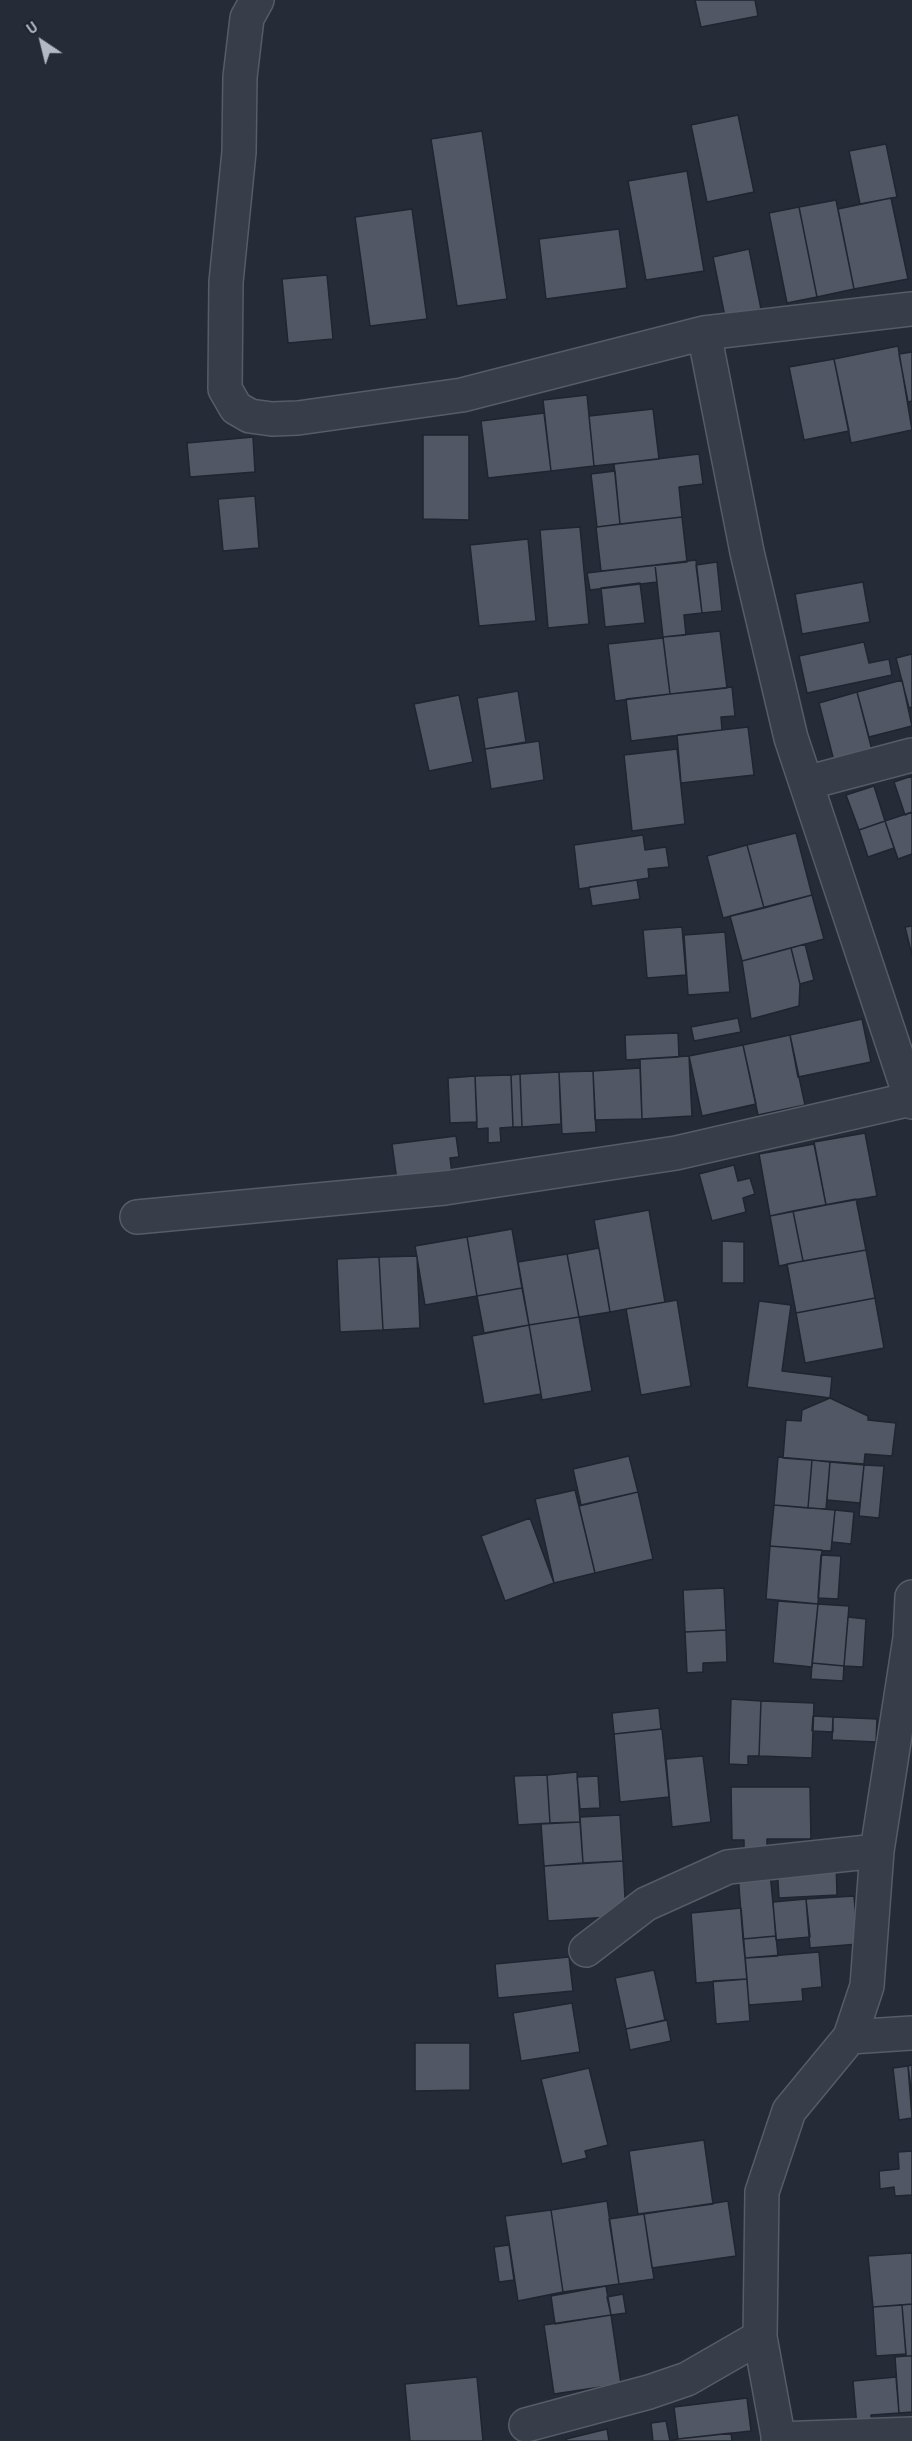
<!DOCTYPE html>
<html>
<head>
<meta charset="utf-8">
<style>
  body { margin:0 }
  #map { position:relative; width:912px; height:2441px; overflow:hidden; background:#252c38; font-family:"Archivo Narrow",sans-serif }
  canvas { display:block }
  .north { position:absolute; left:12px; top:12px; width:60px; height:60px; -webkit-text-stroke:4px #1e232d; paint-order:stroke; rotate:325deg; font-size:16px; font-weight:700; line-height:24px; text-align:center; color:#b4b9c4 }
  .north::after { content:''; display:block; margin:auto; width:21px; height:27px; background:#b4b9c4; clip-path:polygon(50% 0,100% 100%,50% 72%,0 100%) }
</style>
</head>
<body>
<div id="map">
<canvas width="912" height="2441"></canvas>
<div class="north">U</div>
</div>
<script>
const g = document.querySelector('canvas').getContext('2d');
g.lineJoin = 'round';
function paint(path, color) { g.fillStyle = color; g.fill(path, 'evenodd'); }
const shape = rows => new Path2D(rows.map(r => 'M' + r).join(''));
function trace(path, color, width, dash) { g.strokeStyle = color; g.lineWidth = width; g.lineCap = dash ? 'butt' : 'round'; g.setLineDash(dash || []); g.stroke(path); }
const building = shape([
  [695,0,755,0,758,16,701,27,695,0],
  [738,115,754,192,707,202,691,125,738,115],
  [482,131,507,299,457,306,431,139,482,131],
  [886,144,897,197,860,204,849,151,886,144],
  [687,171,704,271,646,280,628,181,687,171],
  [891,198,908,279,854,289,838,209,891,198],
  [836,200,854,289,817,297,799,207,836,200],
  [799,207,817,297,787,303,769,213,799,207],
  [412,209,427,319,370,326,355,217,412,209],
  [619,229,627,288,546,299,539,239,619,229],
  [749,249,761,309,725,317,713,257,749,249],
  [327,275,333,339,288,343,282,279,327,275],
  [898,346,912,430,851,443,834,359,898,346],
  [912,352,912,401,908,402,899,354,912,352],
  [834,359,849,431,804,440,789,367,834,359],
  [587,395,594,466,551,471,543,400,587,395],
  [653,409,659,459,594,466,589,416,653,409],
  [544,413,551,471,488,478,481,421,544,413],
  [423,435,469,435,469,520,423,519,423,435],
  [253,437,255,472,190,477,187,443,253,437],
  [699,454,703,484,679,487,682,517,620,524,614,464,699,454],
  [615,471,620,524,597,527,591,474,615,471],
  [255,496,259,548,223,551,218,499,255,496],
  [682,517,687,562,601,571,596,527,682,517],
  [580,527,589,624,548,628,540,530,580,527],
  [528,539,536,621,479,626,470,545,528,539],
  [696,560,702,613,684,615,686,635,663,637,655,565,696,560],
  [717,562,722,611,702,613,696,565,717,562],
  [655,565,657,582,590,590,587,573,655,565],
  [863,582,870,622,802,634,795,594,863,582],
  [640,583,645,623,605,627,601,588,640,583],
  [720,631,727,688,670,694,663,637,720,631],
  [663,638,670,694,615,701,608,644,663,638],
  [864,642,869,663,889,659,892,675,807,693,799,656,864,642],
  [912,654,912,707,909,708,896,658,912,654],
  [902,680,912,726,869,737,857,692,902,680],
  [732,687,735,716,721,717,722,730,631,741,626,699,732,687],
  [518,691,526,742,485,749,477,698,518,691],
  [857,692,872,750,834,761,819,703,857,692],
  [459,695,473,762,429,771,414,704,459,695],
  [748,727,754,775,681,783,677,735,748,727],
  [539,741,544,780,491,789,485,749,539,741],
  [677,749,685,824,632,831,624,755,677,749],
  [912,776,912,812,905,815,894,782,912,776],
  [874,786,885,821,859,830,846,795,874,786],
  [912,812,912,854,898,859,885,821,912,812],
  [885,821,894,848,868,857,859,830,885,821],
  [796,833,812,895,764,908,747,845,796,833],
  [643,835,645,850,666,847,669,867,648,869,649,878,579,889,574,845,643,835],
  [747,845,764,908,723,918,707,856,747,845],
  [637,880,640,899,592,906,589,887,637,880],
  [812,895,824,939,742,961,730,916,812,895],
  [912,926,912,955,905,927,912,926],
  [682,927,686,975,647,978,643,930,682,927],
  [725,932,730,992,688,995,684,935,725,932],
  [805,944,814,980,800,984,791,948,805,944],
  [791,948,800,984,799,1006,751,1019,742,961,791,948],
  [738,1018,741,1032,694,1041,691,1027,738,1018],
  [862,1019,871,1062,798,1077,790,1035,862,1019],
  [678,1033,679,1057,626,1060,625,1035,678,1033],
  [790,1035,805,1105,758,1115,743,1045,790,1035],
  [743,1045,756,1104,702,1116,689,1056,743,1045],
  [689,1056,692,1116,642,1119,640,1059,689,1056],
  [640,1068,642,1119,595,1120,593,1071,640,1068],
  [593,1071,596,1132,562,1134,559,1072,593,1071],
  [559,1072,561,1124,522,1127,520,1074,559,1072],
  [520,1074,522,1127,513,1127,511,1075,520,1074],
  [511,1075,513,1127,500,1128,501,1142,488,1143,488,1128,477,1129,475,1076,511,1075],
  [475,1076,477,1122,450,1123,448,1078,475,1076],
  [865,1133,877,1196,826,1205,814,1142,865,1133],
  [456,1136,459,1157,450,1158,452,1173,397,1181,392,1144,456,1136],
  [814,1144,826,1205,770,1216,759,1154,814,1144],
  [734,1165,738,1181,750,1178,755,1194,743,1198,746,1212,712,1221,699,1174,734,1165],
  [856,1199,866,1250,803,1261,793,1211,856,1199],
  [649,1210,665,1302,610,1312,594,1220,649,1210],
  [793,1211,803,1261,779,1266,770,1216,793,1211],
  [512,1229,522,1288,477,1296,467,1237,512,1229],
  [467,1237,477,1296,425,1305,415,1246,467,1237],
  [722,1241,744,1242,744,1283,722,1283,722,1241],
  [599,1248,610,1312,579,1317,567,1254,599,1248],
  [866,1250,875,1298,796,1313,787,1264,866,1250],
  [567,1254,579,1317,529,1325,518,1262,567,1254],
  [417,1256,420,1328,383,1330,379,1257,417,1256],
  [379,1257,383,1330,340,1332,337,1259,379,1257],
  [522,1288,529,1325,484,1333,477,1296,522,1288],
  [875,1298,884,1348,805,1363,796,1313,875,1298],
  [677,1300,691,1386,641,1395,626,1309,677,1300],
  [759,1301,791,1305,782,1371,832,1377,830,1398,747,1387,759,1301],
  [579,1317,592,1391,542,1400,529,1325,579,1317],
  [529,1325,541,1394,484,1404,472,1336,529,1325],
  [830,1398,868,1416,868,1420,896,1423,892,1456,865,1454,864,1464,783,1458,786,1420,801,1421,802,1410,830,1398],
  [629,1456,638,1492,581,1505,573,1469,629,1456],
  [778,1457,812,1460,808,1508,774,1505,778,1457],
  [812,1460,830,1462,826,1509,808,1508,812,1460],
  [830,1462,864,1465,860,1503,827,1500,830,1462],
  [864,1465,884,1466,879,1518,859,1516,864,1465],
  [575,1490,595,1573,554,1583,535,1499,575,1490],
  [638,1492,653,1559,595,1573,579,1506,638,1492],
  [774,1505,835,1510,831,1551,770,1546,774,1505],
  [835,1510,854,1512,851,1544,832,1542,835,1510],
  [530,1518,554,1583,505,1601,481,1536,530,1518],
  [770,1546,822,1550,818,1604,766,1599,770,1546],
  [821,1555,841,1556,838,1599,818,1598,821,1555],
  [724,1588,726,1630,685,1632,683,1590,724,1588],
  [778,1601,818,1604,812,1667,773,1663,778,1601],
  [818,1604,849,1606,844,1666,812,1663,818,1604],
  [848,1617,866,1619,863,1667,844,1666,848,1617],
  [726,1630,727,1662,703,1663,703,1672,687,1673,685,1632,726,1630],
  [812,1663,844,1666,843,1681,811,1679,812,1663],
  [731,1699,761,1701,759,1756,748,1756,748,1765,729,1764,731,1699],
  [761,1701,814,1703,812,1758,759,1756,761,1701],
  [659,1708,661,1729,614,1734,612,1713,659,1708],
  [813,1716,833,1717,833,1732,812,1731,813,1716],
  [833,1717,877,1719,876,1742,832,1740,833,1717],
  [662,1729,669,1797,620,1802,614,1734,662,1729],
  [703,1756,711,1822,672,1827,666,1759,703,1756],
  [577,1772,580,1822,550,1823,547,1775,577,1772],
  [547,1775,550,1823,518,1825,514,1776,547,1775],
  [598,1776,600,1808,580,1809,577,1777,598,1776],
  [731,1787,810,1787,811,1839,767,1839,767,1853,744,1853,744,1840,732,1840,731,1787],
  [620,1815,623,1861,583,1863,580,1817,620,1815],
  [580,1822,583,1863,544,1866,541,1824,580,1822],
  [623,1861,626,1916,548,1921,544,1866,623,1861],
  [836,1861,837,1895,779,1898,777,1865,836,1861],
  [770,1872,776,1936,743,1939,738,1874,770,1872],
  [854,1896,858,1944,810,1948,806,1899,854,1896],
  [806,1899,810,1937,776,1940,773,1902,806,1899],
  [741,1908,747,1979,696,1983,691,1913,741,1908],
  [776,1936,778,1956,745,1958,743,1939,776,1936],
  [819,1952,822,1987,802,1989,803,2001,749,2005,745,1958,819,1952],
  [569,1957,573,1991,498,1998,495,1964,569,1957],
  [654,1970,665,2020,626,2029,615,1978,654,1970],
  [747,1979,750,2021,716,2024,713,1981,747,1979],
  [572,2003,580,2052,521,2061,513,2013,572,2003],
  [667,2020,671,2041,630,2050,626,2029,667,2020],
  [415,2043,470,2043,470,2090,415,2091,415,2043],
  [912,2065,912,2096,908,2066,912,2065],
  [908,2066,912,2118,899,2120,893,2068,908,2066],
  [589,2068,608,2145,585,2151,587,2158,562,2164,541,2079,589,2068],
  [704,2140,713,2204,638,2214,629,2151,704,2140],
  [912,2151,912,2195,895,2196,894,2187,880,2189,879,2171,899,2169,898,2152,912,2151],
  [607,2201,619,2284,563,2292,551,2210,607,2201],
  [728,2201,736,2256,652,2268,644,2214,728,2201],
  [551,2210,563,2292,518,2301,505,2216,551,2210],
  [644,2214,654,2279,619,2284,609,2219,644,2214],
  [509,2245,514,2280,499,2282,494,2247,509,2245],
  [912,2253,912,2304,873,2307,868,2256,912,2253],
  [606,2286,611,2315,555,2324,551,2296,606,2286],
  [623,2294,626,2313,611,2315,607,2297,623,2294],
  [912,2304,912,2356,906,2356,902,2305,912,2304],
  [902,2305,906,2354,876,2356,873,2307,902,2305],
  [611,2315,621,2384,554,2394,544,2325,611,2315],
  [906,2356,912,2356,912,2412,899,2413,895,2357,906,2356],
  [477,2377,483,2441,410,2441,405,2384,477,2377],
  [896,2377,899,2413,871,2415,872,2426,857,2427,853,2381,896,2377],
  [747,2398,751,2431,678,2439,674,2407,747,2398],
  [666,2421,670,2441,653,2441,651,2423,666,2421],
  [607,2429,609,2441,567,2441,566,2439,607,2429],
  [731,2433,732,2441,670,2441,678,2439,731,2433]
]);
paint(building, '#515765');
trace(building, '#20252f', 1.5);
const minor = shape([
  [257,0,247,18,240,77,239,152,226,282,225,389,236,408,250,416,272,419,298,418,462,395,704,333,912,309],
  [704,333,747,552,791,738,912,1102],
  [806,783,912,755],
  [137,1217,445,1188,676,1153,911,1099],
  [586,1950,646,1904,728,1867,877,1851],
  [850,2037,912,2033],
  [526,2425,649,2392,687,2379,760,2337],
  [778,2439,912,2434],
  [779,2441,760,2337,762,2192,789,2111,850,2037,867,1986,877,1851,910,1638,912,1597]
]);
trace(minor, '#575c66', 36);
trace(minor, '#383e49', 33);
</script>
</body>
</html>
